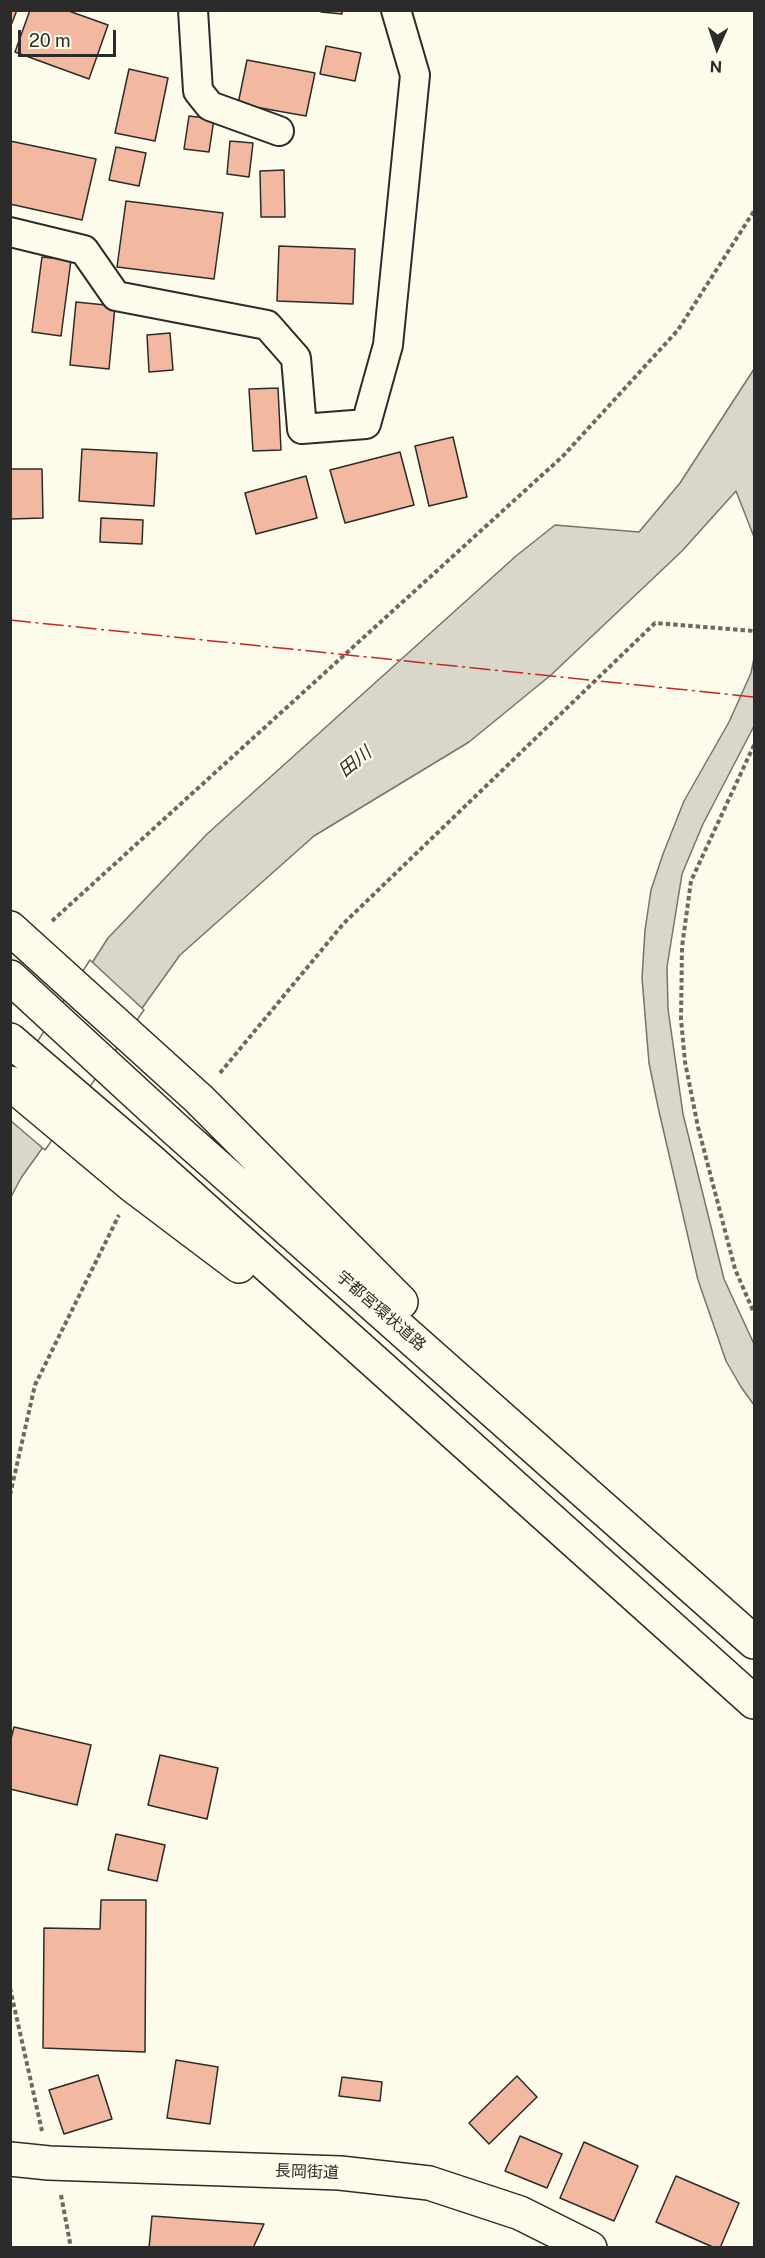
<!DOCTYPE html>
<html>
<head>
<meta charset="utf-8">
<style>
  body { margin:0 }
  #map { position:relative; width:765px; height:2258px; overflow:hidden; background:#fdfbea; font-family:"Public Sans",sans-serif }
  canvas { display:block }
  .frame { position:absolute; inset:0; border:12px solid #2b2b2b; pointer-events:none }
  .north { position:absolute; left:687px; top:18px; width:60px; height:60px; -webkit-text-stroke:4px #fdfbea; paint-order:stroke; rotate:183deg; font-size:16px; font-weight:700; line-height:24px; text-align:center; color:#2b2b2b }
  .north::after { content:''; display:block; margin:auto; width:21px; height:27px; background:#2b2b2b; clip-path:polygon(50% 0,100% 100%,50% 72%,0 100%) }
  .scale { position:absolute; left:18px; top:30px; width:98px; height:27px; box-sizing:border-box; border:3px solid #2b2b2b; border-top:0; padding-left:8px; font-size:18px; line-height:21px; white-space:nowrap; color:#2b2b2b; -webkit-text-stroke:4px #fdfbea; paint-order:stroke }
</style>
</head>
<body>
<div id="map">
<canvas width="765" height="2258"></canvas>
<div class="frame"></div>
<div class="north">N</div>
<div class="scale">20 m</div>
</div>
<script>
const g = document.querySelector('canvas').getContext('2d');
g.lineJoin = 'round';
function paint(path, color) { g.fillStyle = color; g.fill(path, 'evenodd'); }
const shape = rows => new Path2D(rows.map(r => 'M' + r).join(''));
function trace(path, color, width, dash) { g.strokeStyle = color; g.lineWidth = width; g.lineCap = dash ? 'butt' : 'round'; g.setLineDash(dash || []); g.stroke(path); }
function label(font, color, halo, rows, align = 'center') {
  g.font = font + ' "Public Sans","Noto Sans JP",sans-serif'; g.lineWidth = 4.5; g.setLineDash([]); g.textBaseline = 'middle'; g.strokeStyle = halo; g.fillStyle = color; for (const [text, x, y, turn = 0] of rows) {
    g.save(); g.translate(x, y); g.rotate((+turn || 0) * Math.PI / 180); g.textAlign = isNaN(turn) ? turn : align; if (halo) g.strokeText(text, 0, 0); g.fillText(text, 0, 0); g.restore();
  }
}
const water = shape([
  [754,369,754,537,736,491,682,551,551,675,469,742,314,836,180,955,21,1178,11,1197,11,1089,108,938,207,834,516,556,555,525,639,532,680,483,754,369],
  [754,658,754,726,703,824,682,874,667,967,668,1009,683,1114,724,1279,754,1344,754,1405,741,1387,726,1361,698,1280,658,1107,649,1063,642,978,645,930,651,890,663,854,684,801,729,722,751,673,754,658]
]);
paint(water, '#d8d7c9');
trace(water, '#74746e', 1.5);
const pier = shape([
  [90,960,144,1010,45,1150,11,1121,10,1084,90,960]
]);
paint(pier, '#fdfbea');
trace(pier, '#74746e', 1.5);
const building = shape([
  [10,10,17,10,10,28,10,10],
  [30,10,66,10,108,25,89,79,15,52,30,10],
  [321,10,342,10,342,14,321,12,321,10],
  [326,46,361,53,355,81,320,74,326,46],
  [247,60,315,73,306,116,238,104,247,60],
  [129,69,168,78,155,141,115,133,129,69],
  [189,116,214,119,209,152,184,149,189,116],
  [10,141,96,159,82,220,10,204,10,141],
  [230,141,253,143,249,177,227,174,230,141],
  [116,147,146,153,139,186,109,180,116,147],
  [284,170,285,217,261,217,260,171,284,170],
  [126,201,223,213,214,279,117,267,126,201],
  [279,246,355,249,353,304,277,301,279,246],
  [42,257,71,260,61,336,32,332,42,257],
  [76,302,115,306,109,369,70,365,76,302],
  [170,333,173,370,149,372,147,335,170,333],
  [278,388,281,450,253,451,249,389,278,388],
  [453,437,467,497,429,506,415,446,453,437],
  [82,449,157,453,154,506,79,501,82,449],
  [400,452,414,505,345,523,330,470,400,452],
  [10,469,42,469,43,518,10,519,10,469],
  [306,476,317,518,256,534,245,493,306,476],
  [101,518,143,520,142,544,100,542,101,518],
  [14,1727,91,1745,77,1805,10,1789,10,1743,14,1727],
  [160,1755,218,1768,207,1819,148,1805,160,1755],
  [116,1834,165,1845,157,1881,108,1870,116,1834],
  [101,1900,146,1900,145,2052,43,2048,44,1928,100,1929,101,1900],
  [176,2060,218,2067,210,2124,167,2118,176,2060],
  [98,2075,112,2119,64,2134,49,2090,98,2075],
  [517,2076,537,2097,489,2144,469,2123,517,2076],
  [342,2077,382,2082,380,2101,339,2096,342,2077],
  [520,2136,562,2154,547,2188,505,2171,520,2136],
  [584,2142,638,2166,614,2221,560,2198,584,2142],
  [676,2176,739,2203,720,2248,715,2248,656,2222,676,2176],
  [152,2216,264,2224,253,2248,149,2248,152,2216]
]);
paint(building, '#f2b8a0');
trace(building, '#2b2b2b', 1.5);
const minor = shape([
  [193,10,198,91,210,106,279,131],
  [10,232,84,250,116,296,267,325,296,358,302,429,366,424,388,345,415,75,396,10]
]);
const tertiary = shape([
  [10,2159,49,2163,340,2173,429,2183,520,2213,590,2248]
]);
const trunk = shape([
  [10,928,199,1099,401,1302],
  [10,977,175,1129,754,1642],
  [10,1040,152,1162,754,1702],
  [10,1083,133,1186,239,1266]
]);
trace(minor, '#2b2b2b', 32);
trace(tertiary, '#2b2b2b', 36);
trace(trunk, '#2b2b2b', 36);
trace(shape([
  [754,745,691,881,682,947,681,1019,685,1062,698,1127,735,1269,754,1313],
  [52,921,563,456,678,330,754,211],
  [220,1073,344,923,655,623,754,631],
  [10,1495,35,1385,119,1215],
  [10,1988,42,2131],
  [61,2195,71,2248]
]), '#6a6964', 4, [4.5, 3]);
trace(minor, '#fdfbea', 28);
trace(tertiary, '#fdfbea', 33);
trace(trunk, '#fdfbea', 33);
trace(shape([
  [10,620,754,697]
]), '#c62828', 1.5, [21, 4.5, 3, 4.5]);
label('16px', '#2b2b2b', '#fdfbea', [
  ["宇都宮環状道路",381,1311,41],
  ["長岡街道",307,2172,2]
]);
label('italic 18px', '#2b2b2b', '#fdfbea', [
  ["田川",355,762,-39]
]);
</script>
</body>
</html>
